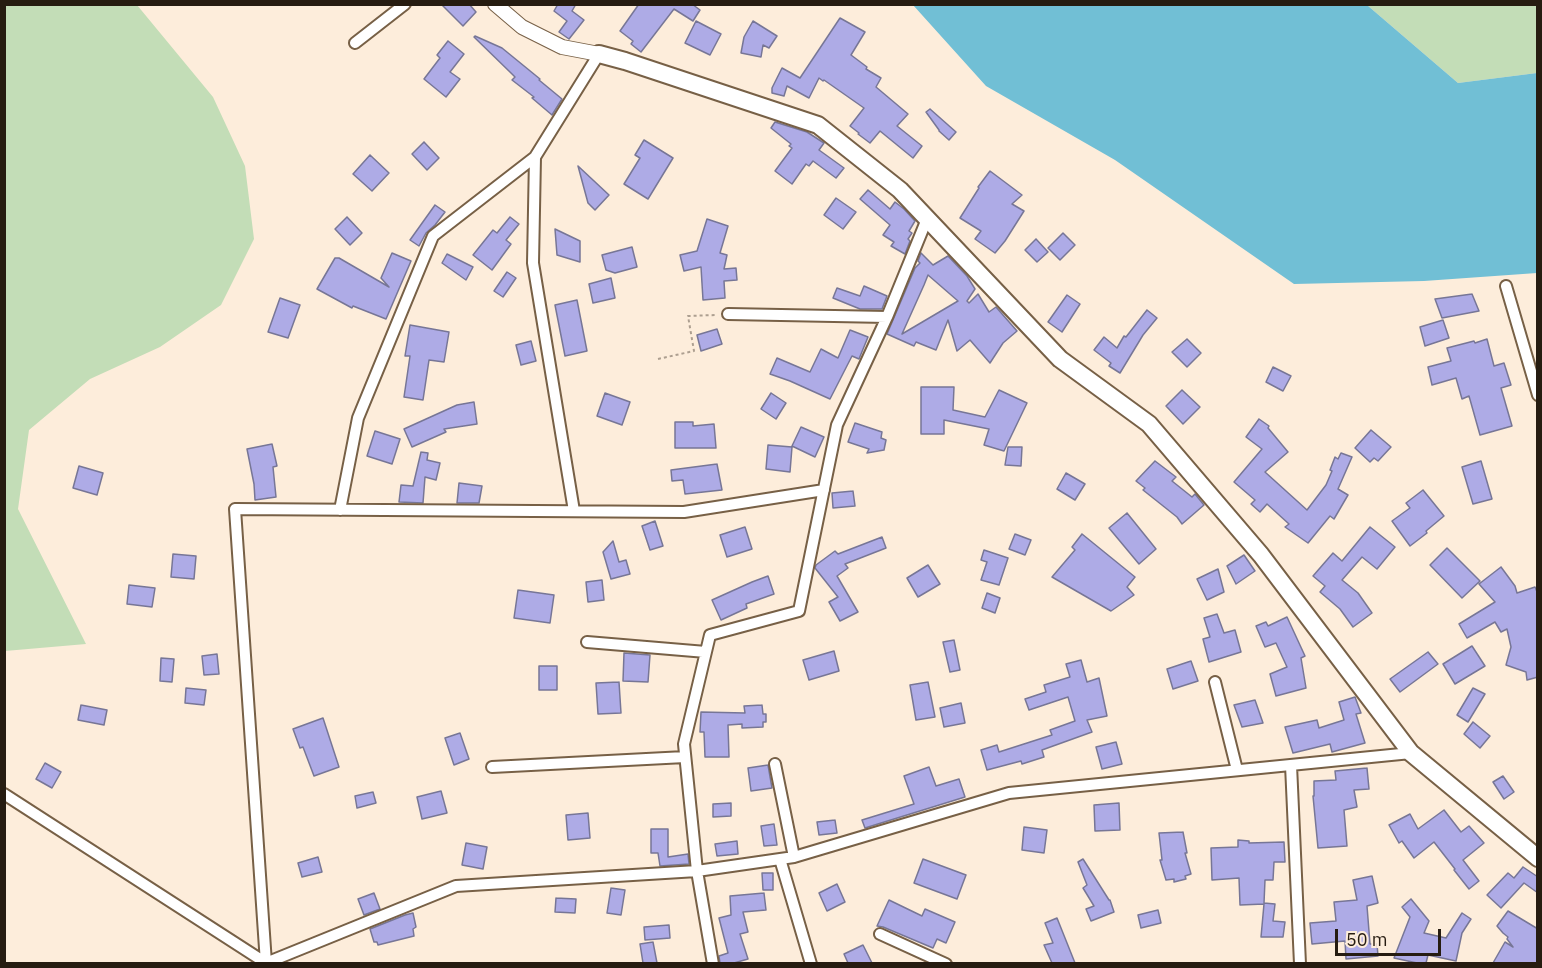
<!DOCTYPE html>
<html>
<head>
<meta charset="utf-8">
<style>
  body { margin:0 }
  #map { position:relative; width:1542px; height:968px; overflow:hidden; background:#fdeddb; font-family:"IBM Plex Sans",sans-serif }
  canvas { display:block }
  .frame { position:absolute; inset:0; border:6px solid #261c11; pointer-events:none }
  .scale { position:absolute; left:1335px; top:929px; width:106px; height:27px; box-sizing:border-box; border:3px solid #261c11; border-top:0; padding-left:8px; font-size:18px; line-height:21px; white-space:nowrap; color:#261c11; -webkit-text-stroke:4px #fdeddb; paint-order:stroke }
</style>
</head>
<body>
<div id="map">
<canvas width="1542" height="968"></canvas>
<div class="frame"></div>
<div class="scale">50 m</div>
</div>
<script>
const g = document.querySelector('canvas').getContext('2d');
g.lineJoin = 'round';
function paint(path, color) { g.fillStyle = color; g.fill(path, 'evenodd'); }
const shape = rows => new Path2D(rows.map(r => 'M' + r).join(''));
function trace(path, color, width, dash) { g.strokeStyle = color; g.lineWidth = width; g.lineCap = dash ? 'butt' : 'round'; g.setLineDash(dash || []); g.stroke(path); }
paint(shape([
  [5,4,137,5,213,97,245,166,254,239,221,305,160,347,90,379,29,430,18,509,86,644,5,651],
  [1367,5,1537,5,1537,73,1458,83]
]), '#c3ddb7');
paint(shape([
  [913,5,1367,5,1458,83,1537,73,1537,273,1424,281,1294,284,1115,160,986,86]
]), '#71bfd5');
const building = shape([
  [441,4,469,4,476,12,463,26,441,4],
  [558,4,576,4,572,11,584,20,569,39,559,32,567,21,554,11,558,4],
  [639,4,692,4,700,10,693,21,674,9,641,52,631,44,633,41,620,31,639,4],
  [840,18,865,32,851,55,867,67,866,69,881,78,876,87,908,114,897,126,922,146,913,158,880,131,870,143,858,134,859,133,850,126,864,108,824,80,823,81,819,78,809,98,787,86,784,96,772,93,772,88,782,68,800,78,840,18],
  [696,21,721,34,710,55,685,43,696,21],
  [753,21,777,36,769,48,763,45,761,57,741,53,744,37,753,21],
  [475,36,502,48,540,79,539,80,562,99,552,115,532,98,534,97,512,80,515,77,511,73,474,37,475,36],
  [448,41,464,54,450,72,460,79,446,97,424,79,440,58,437,55,448,41],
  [930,109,956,132,949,140,939,131,939,130,926,112,930,109],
  [775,122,807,132,824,143,819,150,844,168,836,178,813,161,809,166,806,164,792,184,775,171,792,148,789,146,791,144,771,128,775,122],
  [644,140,673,158,648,199,624,184,640,158,635,155,644,140],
  [424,142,439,158,427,170,412,154,424,142],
  [370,155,389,173,372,191,353,174,370,155],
  [578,166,609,195,595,210,588,203,578,166],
  [990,171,1022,195,1012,204,1024,211,1005,241,995,253,975,239,981,231,960,218,979,188,978,187,990,171],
  [868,190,890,209,895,202,904,209,915,221,909,231,912,233,908,239,910,241,905,254,891,246,894,242,883,235,890,225,860,199,868,190],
  [836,198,856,212,843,229,824,215,836,198],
  [435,205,445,212,435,225,426,233,419,246,410,240,435,205],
  [347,217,362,233,350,245,335,229,347,217],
  [510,217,519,224,506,240,511,244,492,270,473,255,493,230,497,233,510,217],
  [707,219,728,226,720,253,727,255,724,269,736,268,737,280,724,281,725,298,703,300,701,267,684,271,680,255,697,251,707,219],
  [555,229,580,241,580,262,557,255,555,229],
  [1063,233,1075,245,1060,260,1048,248,1063,233],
  [1036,239,1048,252,1037,262,1025,250,1036,239],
  [632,247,637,267,615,273,606,270,602,255,632,247],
  [392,253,411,261,386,319,353,306,352,308,317,289,335,258,339,258,389,287,381,278,392,253],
  [921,253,933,265,948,256,967,276,975,289,967,301,969,303,978,294,989,312,996,307,1017,331,1003,343,990,363,970,340,957,351,948,320,936,350,916,342,914,346,887,334,915,268,920,263,918,261,921,253],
  [928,275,958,301,902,334,924,285,928,275],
  [447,254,473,267,466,280,442,263,447,254],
  [507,272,516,278,503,297,494,291,507,272],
  [611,278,615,298,593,303,589,284,611,278],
  [864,286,887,296,882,309,860,309,833,298,837,288,860,296,864,286],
  [1472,294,1479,311,1442,318,1435,299,1472,294],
  [1067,295,1080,304,1062,332,1048,322,1067,295],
  [280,298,300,305,288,338,268,332,280,298],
  [577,300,587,351,565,356,555,305,577,300],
  [1147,310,1157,318,1143,335,1120,373,1109,366,1111,363,1094,350,1104,337,1117,348,1124,336,1126,337,1147,310],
  [1443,320,1449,338,1425,346,1420,327,1443,320],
  [410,325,449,332,444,362,429,360,423,400,404,397,410,356,405,356,410,325],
  [717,329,722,344,701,351,697,335,717,329],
  [850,330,868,337,859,359,852,356,830,399,790,381,770,374,777,358,810,372,821,349,838,358,850,330],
  [1187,339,1201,353,1187,367,1172,352,1187,339],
  [1487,339,1494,366,1504,363,1511,385,1501,388,1512,426,1480,435,1469,396,1462,399,1456,378,1432,385,1428,367,1451,361,1447,348,1474,341,1475,343,1487,339],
  [531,341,536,361,521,365,516,345,531,341],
  [1273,367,1291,376,1283,391,1266,382,1273,367],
  [921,387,954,387,953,410,985,417,999,390,1027,403,1004,451,984,445,989,429,944,420,944,434,921,434,921,387],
  [1182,390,1200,407,1183,424,1166,406,1182,390],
  [605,393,630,402,622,425,597,416,605,393],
  [771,393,786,403,776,419,761,409,771,393],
  [474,402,477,424,444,429,446,432,412,447,404,429,457,405,474,402],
  [1259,419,1269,426,1268,428,1288,452,1265,472,1307,510,1326,485,1332,471,1330,470,1335,457,1338,459,1341,453,1352,457,1338,489,1348,495,1334,519,1330,516,1308,543,1285,527,1289,524,1267,504,1260,512,1251,504,1255,500,1234,482,1262,449,1246,437,1259,419],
  [675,422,693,422,693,426,714,424,716,448,675,448,675,422],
  [855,423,882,432,881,438,886,440,884,450,867,453,869,449,848,442,855,423],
  [801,427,824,437,815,457,792,446,801,427],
  [1371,430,1391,447,1378,461,1374,458,1370,462,1355,448,1371,430],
  [375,431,400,439,392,464,367,456,375,431],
  [272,444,277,466,273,467,276,497,255,500,254,484,247,449,272,444],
  [768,445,792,447,790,472,766,469,768,445],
  [1008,447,1022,447,1021,466,1005,465,1008,447],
  [421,452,428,453,427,460,440,463,436,480,425,477,423,503,399,502,401,485,413,486,421,452],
  [1155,461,1176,477,1172,481,1192,497,1195,494,1204,505,1182,524,1177,517,1143,490,1145,488,1136,481,1155,461],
  [1481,461,1492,499,1473,504,1462,467,1481,461],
  [717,464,722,490,685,494,683,480,672,481,671,470,717,464],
  [79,466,103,473,97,495,73,488,79,466],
  [1066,473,1085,484,1075,500,1057,489,1066,473],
  [459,483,482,486,479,503,457,503,459,483],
  [1423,490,1444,516,1426,531,1427,533,1410,546,1392,521,1410,508,1406,503,1423,490],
  [853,491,855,506,833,508,832,493,853,491],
  [1127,513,1156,549,1139,564,1109,528,1127,513],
  [655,521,663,546,650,550,642,526,655,521],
  [745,527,752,549,727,557,720,535,745,527],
  [1370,527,1395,547,1377,569,1362,557,1342,580,1358,593,1372,613,1353,627,1340,609,1320,592,1325,586,1313,576,1333,553,1342,561,1370,527],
  [1015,534,1031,540,1025,555,1009,549,1015,534],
  [1082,534,1135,577,1127,587,1134,595,1111,611,1052,577,1075,550,1072,547,1082,534],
  [882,537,886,548,845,564,848,568,837,576,858,612,840,621,829,602,838,597,815,568,816,565,835,551,838,554,882,537],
  [613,541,619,562,626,560,630,574,611,579,603,552,613,541],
  [1447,548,1480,581,1462,598,1430,565,1447,548],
  [984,550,1008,558,999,585,981,580,987,562,981,560,984,550],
  [173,554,196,556,194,579,171,577,173,554],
  [1244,555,1255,571,1236,584,1227,566,1244,555],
  [928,565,940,584,918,597,907,578,928,565],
  [1501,567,1515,586,1517,593,1535,587,1538,594,1538,677,1527,680,1526,672,1506,665,1511,647,1507,629,1501,632,1495,622,1467,638,1459,624,1495,602,1479,584,1501,567],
  [1218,569,1224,592,1207,600,1197,579,1218,569],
  [768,576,774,594,746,604,747,608,721,620,712,600,752,582,768,576],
  [602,580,604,600,588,602,586,582,602,580],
  [129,585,155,588,152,607,127,604,129,585],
  [518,590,554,595,550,623,514,618,518,590],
  [987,593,1000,598,995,613,982,608,987,593],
  [1217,614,1224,633,1235,630,1241,652,1209,662,1203,639,1210,637,1204,618,1217,614],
  [1287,617,1305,656,1301,658,1306,688,1276,696,1270,674,1287,667,1276,643,1265,647,1256,626,1266,622,1268,626,1287,617],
  [954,640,960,670,950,672,943,642,954,640],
  [1472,646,1485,666,1455,684,1443,664,1472,646],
  [834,651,839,671,809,680,803,660,834,651],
  [1428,652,1438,664,1400,692,1390,679,1428,652],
  [624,653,650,655,648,682,623,681,624,653],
  [217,654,219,674,204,675,202,656,217,654],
  [161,658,174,659,172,682,160,681,161,658],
  [1081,660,1087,682,1099,678,1107,716,1087,720,1092,732,1042,750,1044,757,1022,764,1021,761,987,770,981,750,997,745,999,752,1052,735,1050,730,1075,721,1068,697,1029,710,1025,699,1046,692,1044,685,1070,677,1066,664,1081,660],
  [1191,661,1198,681,1173,689,1167,669,1191,661],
  [539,666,557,666,557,690,539,690,539,666],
  [619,682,621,713,598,714,596,683,619,682],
  [928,682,935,717,916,720,910,685,928,682],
  [186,688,206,690,204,705,185,703,186,688],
  [1473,688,1485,694,1468,722,1457,715,1473,688],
  [1355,697,1361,713,1356,714,1365,743,1332,752,1330,744,1293,753,1285,727,1317,720,1319,728,1344,720,1339,702,1355,697],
  [1255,700,1263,723,1242,727,1234,705,1255,700],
  [961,703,965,723,944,727,940,708,961,703],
  [81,705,107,710,104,725,78,720,81,705],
  [762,705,763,714,766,714,766,722,763,722,763,727,742,728,742,724,728,725,729,757,705,757,704,732,700,732,701,712,745,713,744,706,762,705],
  [323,718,339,767,314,776,303,747,300,748,293,729,323,718],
  [1473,722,1490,736,1480,748,1464,734,1473,722],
  [460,733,469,759,454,765,445,738,460,733],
  [1116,742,1122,764,1102,769,1096,747,1116,742],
  [45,763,61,772,52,788,36,779,45,763],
  [768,765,772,788,751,791,748,768,768,765],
  [929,767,936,786,959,779,965,797,865,828,862,820,914,804,904,776,929,767],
  [1367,768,1369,789,1354,790,1357,807,1344,810,1347,846,1318,848,1313,796,1314,796,1314,781,1336,780,1335,771,1367,768],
  [1503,776,1514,792,1504,799,1493,782,1503,776],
  [441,791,447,813,422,819,417,797,441,791],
  [373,792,376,803,357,808,355,796,373,792],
  [731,803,731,816,713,817,713,804,731,803],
  [1119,803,1120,830,1095,831,1094,805,1119,803],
  [1444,810,1461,832,1469,826,1484,843,1463,860,1479,881,1469,889,1454,870,1455,869,1434,842,1414,858,1402,841,1399,843,1389,825,1410,814,1418,829,1444,810],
  [588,813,590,838,568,840,566,815,588,813],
  [835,820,837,833,819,835,817,822,835,820],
  [774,824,777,845,764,846,761,826,774,824],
  [1024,827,1047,830,1044,853,1022,850,1024,827],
  [651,829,668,829,668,857,688,854,689,864,660,866,658,853,651,853,651,829],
  [1183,832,1187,853,1185,853,1191,874,1185,876,1186,879,1174,882,1174,879,1166,880,1160,860,1162,860,1159,833,1183,832],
  [1238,840,1249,841,1249,843,1284,842,1285,862,1274,862,1273,880,1265,880,1264,903,1275,904,1273,921,1285,922,1283,937,1261,937,1264,904,1240,905,1239,878,1212,880,1211,848,1238,847,1238,840],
  [737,841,738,854,717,856,715,844,737,841],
  [466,843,487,847,483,869,462,865,466,843],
  [318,857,322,872,302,877,298,863,318,857],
  [923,859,966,875,957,899,914,883,923,859],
  [1083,859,1109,900,1110,900,1114,912,1091,921,1086,909,1094,906,1083,888,1087,885,1078,862,1083,859],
  [1523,867,1538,877,1538,893,1524,883,1501,908,1487,895,1508,873,1514,878,1523,867],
  [762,873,773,873,773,890,763,890,762,873],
  [1372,876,1378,903,1367,906,1370,944,1377,944,1378,956,1346,959,1345,941,1312,944,1310,923,1336,921,1334,902,1357,900,1353,880,1372,876],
  [837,884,845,902,827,911,819,893,837,884],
  [611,888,625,890,621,915,607,913,611,888],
  [374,893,380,909,364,915,358,899,374,893],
  [764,893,766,910,743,912,748,932,740,934,748,959,734,963,720,963,719,956,728,953,719,918,731,915,730,896,764,893],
  [556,898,576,899,575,913,555,912,556,898],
  [1411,899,1429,921,1424,933,1446,938,1462,913,1471,919,1462,933,1456,961,1428,955,1426,963,1417,963,1394,958,1410,917,1402,907,1411,899],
  [889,900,922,916,925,909,955,922,946,943,937,939,933,948,883,927,877,926,889,900],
  [1158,910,1161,923,1141,928,1138,915,1158,910],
  [1508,911,1538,929,1538,963,1493,963,1505,942,1513,947,1507,939,1508,937,1503,933,1497,926,1508,911],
  [413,913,416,927,413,929,414,936,378,945,377,942,374,942,370,929,405,915,413,913],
  [1057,918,1075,963,1052,963,1044,945,1053,943,1045,923,1057,918],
  [669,925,670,938,645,940,644,927,669,925],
  [653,942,657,963,643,963,640,944,653,942],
  [863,945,872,963,848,963,844,954,863,945]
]);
paint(building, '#aeabe6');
trace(building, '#777696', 1.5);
const minor = shape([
  [355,43,405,4],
  [535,157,533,263,574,511],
  [1506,286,1538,395],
  [728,314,887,317],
  [340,510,358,418,433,236,535,157,599,54],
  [587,642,706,652],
  [1215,682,1237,770],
  [775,764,794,857],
  [1291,765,1300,964],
  [492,767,685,757],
  [4,794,266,963,456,886,697,871,794,857,1009,793,1411,753],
  [780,859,811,964],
  [880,934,946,964],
  [266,963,235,509,684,512,824,490],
  [713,964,697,871,684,744,710,635,799,611,837,425,887,317,927,219]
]);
const tertiary = shape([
  [495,4,522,27,562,47,599,54]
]);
const secondary = shape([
  [599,54,625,61,818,125,900,190,1060,359,1149,424,1261,555,1411,753,1538,858]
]);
trace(minor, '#776046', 14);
trace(tertiary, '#776046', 16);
trace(secondary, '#776046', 20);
trace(shape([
  [658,359,694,351,688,316,716,315]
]), '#ad9f90', 2, [3, 3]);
trace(minor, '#fff', 10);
trace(tertiary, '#fff', 14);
trace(secondary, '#fff', 16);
</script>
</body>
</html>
